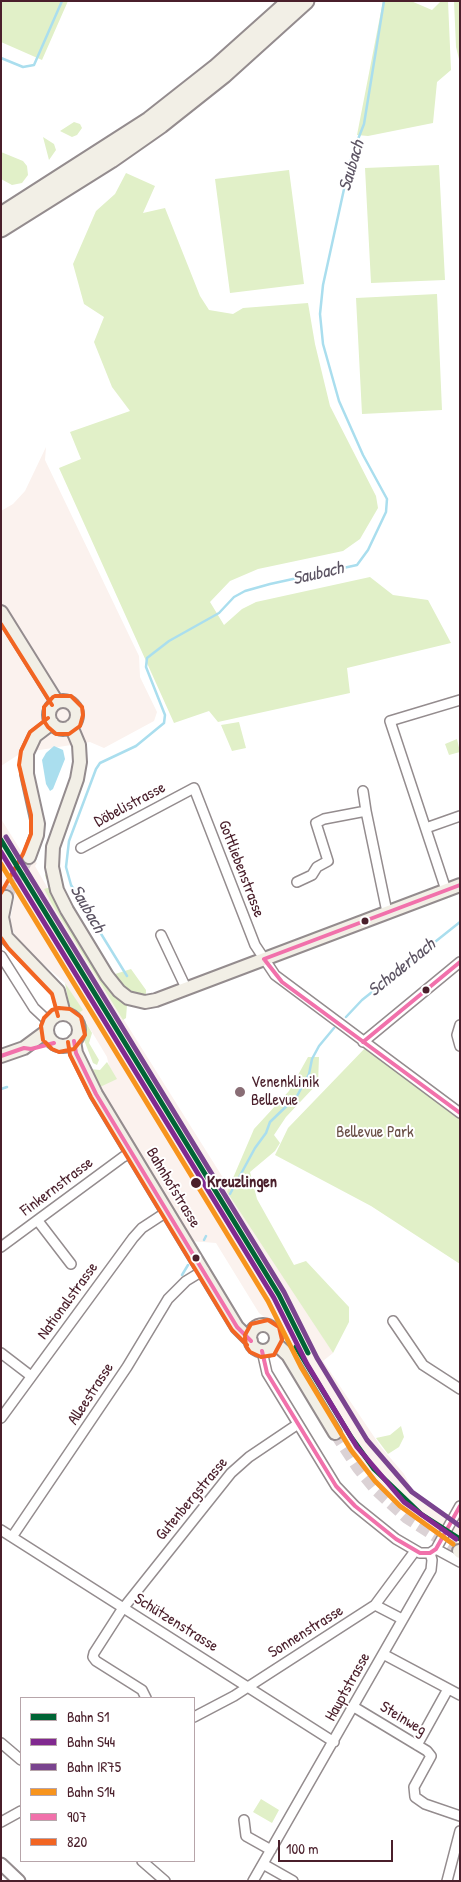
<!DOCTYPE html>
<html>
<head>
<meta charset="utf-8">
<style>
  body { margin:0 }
  #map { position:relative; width:461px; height:1882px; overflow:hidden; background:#fff; font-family:"Patrick Hand",sans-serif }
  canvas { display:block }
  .frame { position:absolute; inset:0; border:2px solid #4a1f2b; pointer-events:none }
  .legend { position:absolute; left:20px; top:1697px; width:175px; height:165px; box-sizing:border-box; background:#fff; border:1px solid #b7a5aa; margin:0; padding:6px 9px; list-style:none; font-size:15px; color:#4a1f2b }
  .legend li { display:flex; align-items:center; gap:10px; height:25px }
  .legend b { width:25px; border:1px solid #b7a5aa }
  .scale { position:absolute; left:278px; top:1840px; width:115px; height:22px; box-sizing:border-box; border:2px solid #4a1f2b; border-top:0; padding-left:6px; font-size:15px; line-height:18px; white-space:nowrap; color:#4a1f2b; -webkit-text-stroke:4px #fff; paint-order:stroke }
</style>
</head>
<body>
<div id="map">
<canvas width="461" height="1882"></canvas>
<div class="frame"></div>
<ul class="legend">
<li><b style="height:6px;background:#006536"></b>Bahn S1</li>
<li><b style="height:6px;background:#812990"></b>Bahn S44</li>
<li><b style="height:6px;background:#7a448f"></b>Bahn IR75</li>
<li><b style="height:6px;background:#f7941d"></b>Bahn S14</li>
<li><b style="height:6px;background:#f171ab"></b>907</li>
<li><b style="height:6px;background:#f26522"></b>820</li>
</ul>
<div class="scale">100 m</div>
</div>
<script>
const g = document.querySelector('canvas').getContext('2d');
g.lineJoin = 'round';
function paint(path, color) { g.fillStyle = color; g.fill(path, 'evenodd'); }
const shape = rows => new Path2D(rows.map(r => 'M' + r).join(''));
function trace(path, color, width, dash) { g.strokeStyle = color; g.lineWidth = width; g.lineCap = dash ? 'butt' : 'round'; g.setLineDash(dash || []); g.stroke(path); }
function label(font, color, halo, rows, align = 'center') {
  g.font = font + ' "Patrick Hand",sans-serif'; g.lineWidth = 4; g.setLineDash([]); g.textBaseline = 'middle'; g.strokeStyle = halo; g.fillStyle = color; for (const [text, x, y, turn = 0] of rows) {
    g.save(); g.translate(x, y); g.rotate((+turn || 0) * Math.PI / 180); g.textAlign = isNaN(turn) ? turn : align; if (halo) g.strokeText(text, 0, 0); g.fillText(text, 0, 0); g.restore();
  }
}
paint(shape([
  [46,447,45,460,139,656,140,677,157,712,154,721,104,748,90,742,21,753,1,766,1,511,13,504,25,491],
  [1,819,23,854,37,863,35,866,119,1012,333,1353,323,1361,381,1447,404,1474,417,1498,460,1525,460,1545,415,1517,372,1476,357,1457,278,1327,259,1313,216,1243,190,1241,91,1076,109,1066,107,1057,80,1012,82,1010,65,983,25,948,15,936,10,921,14,899,1,892]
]), '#fbf2ee');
paint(shape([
  [1,1,68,1,42,60,1,42],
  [383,1,411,1,432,10,441,1,448,1,451,70,437,82,433,123,368,136,357,135],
  [454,1,460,1,460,63,456,47],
  [74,122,80,124,82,128,77,135,72,137,60,131],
  [43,137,54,144,56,150,49,160],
  [1,152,23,161,27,166,28,175,22,183,12,185,1,179],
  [439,165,445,280,371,283,365,168],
  [289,170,304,284,230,293,215,179],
  [126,173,155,186,143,213,165,208,200,296,209,310,233,314,243,308,308,303,315,344,330,406,376,496,378,508,360,539,343,551,258,569,230,581,210,602,224,625,242,609,256,602,370,577,393,595,428,600,451,643,347,668,350,693,218,722,209,711,174,723,59,468,81,459,70,432,130,411,112,387,94,342,104,317,84,304,73,264,96,211,115,194],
  [437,294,442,410,362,414,356,298],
  [239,722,246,748,232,751,221,725],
  [457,739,460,752,449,755,445,744],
  [47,873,127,1005,126,1018,123,1020,52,904,44,889,51,887,49,880,46,879,45,875],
  [131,969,146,990,146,995,129,991,112,975],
  [65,983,83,1010,80,1012,92,1033,89,1043,99,1060,97,1065,93,1063,84,1040,82,1024,69,1004],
  [368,1045,460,1117,460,1264,371,1206,275,1155,288,1128],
  [308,1057,319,1057,318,1083,286,1117,274,1135,280,1143,275,1151,250,1172,257,1199,294,1265,306,1261,349,1307,349,1322,333,1353,227,1192,254,1129,289,1091],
  [107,1062,117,1079,100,1087,90,1069,100,1070],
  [401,1426,404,1437,399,1447,388,1454,376,1438,390,1435],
  [261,1799,279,1810,272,1823,253,1812]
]), '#e1f0c8');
paint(shape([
  [54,746,63,750,65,759,53,789,50,791,46,784,42,760,46,753]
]), '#aadeee');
trace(shape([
  [1,58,23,67,34,65,62,1],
  [127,976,71,885,66,867,69,841,96,769,100,763,136,746,164,723,165,715,146,667,147,658,169,641,219,613,234,597,245,591,270,584,357,565,368,550,386,512,387,499,363,455,339,401,323,344,320,314,323,285,346,180,353,152,364,124,384,1],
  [346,1017,362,1000,460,922],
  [1,1089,7,1087],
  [230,1194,255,1148,266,1133,270,1122,297,1096,309,1074,312,1059,319,1046,334,1028],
  [204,1240,206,1236],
  [182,1275,188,1265]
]), '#aadeee', 2.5);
trace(shape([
  [6,897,29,857],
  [335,1433,358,1468,376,1490,407,1518,459,1551]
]), '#dbd2d5', 12, [12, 6]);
const street = shape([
  [363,791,366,811],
  [426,828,460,816],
  [81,848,194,788,255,945,275,975,460,1113],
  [297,882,312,875,317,867,328,861,316,823,324,819,366,811,387,912],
  [446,890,390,721,460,700],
  [161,935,186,988],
  [1,956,34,1008,49,1022],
  [460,1025,457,1035,460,1046],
  [363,1042,460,962],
  [38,1221,71,1264],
  [1,1247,123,1157,132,1152],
  [393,1321,423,1365,460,1389],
  [262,1351,267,1373,336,1486,355,1506,396,1539,420,1553,430,1553],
  [1,1353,31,1376],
  [1,1418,133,1238,142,1228,168,1211],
  [1,1530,334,1742],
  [12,1537,127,1367,168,1299,186,1281,204,1270],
  [436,1549,460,1562],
  [430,1553,436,1549,460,1506],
  [375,1605,402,1619],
  [383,1654,460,1695],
  [146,1698,142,1690,96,1661,93,1657,94,1653,121,1611,231,1473,249,1457,298,1424],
  [354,1707,427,1751,431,1756,414,1787,415,1797,425,1804,460,1816],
  [194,1717,234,1696,375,1605,415,1551],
  [1,1743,21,1760],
  [417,1745,448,1689],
  [244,1820,246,1836,271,1850],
  [1,1822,21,1811],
  [142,1861,165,1881],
  [263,1864,293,1881],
  [253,1881,431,1570,432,1560,430,1553],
  [447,1881,460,1831]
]);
const secondary = shape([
  [1,1864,19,1881]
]);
const primary = shape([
  [1,612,57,702],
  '49 715a14 14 0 1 1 28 0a14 14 0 1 1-28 0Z',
  [71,726,79,745,80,762,77,779,53,847,52,867,57,890,67,910,107,976,119,991,128,998,145,1002,156,1000,460,885],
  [29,857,37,835,38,824,27,774,27,753,35,736,52,723],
  [6,897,2,917,6,937,58,991,64,1014],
  '47 1030a16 16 0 1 1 32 0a16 16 0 1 1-32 0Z',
  [74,1041,76,1053,96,1094,237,1327,251,1341],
  [1,1056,24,1048,47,1031],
  '250 1338a13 13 0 1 1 26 0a13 13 0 1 1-26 0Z',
  [275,1343,288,1355,335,1433],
  [459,1551,460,1552]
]);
const highway = shape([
  [1,215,149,120,215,68,290,1],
  [1,229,111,160,161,125,224,75,306,1]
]);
trace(street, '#948c8e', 12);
trace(secondary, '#948c8e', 15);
trace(primary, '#948c8e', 16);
trace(highway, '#948c8e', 19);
trace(street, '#fff', 9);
trace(secondary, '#fff', 11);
trace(primary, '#f2efe6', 12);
trace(highway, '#f2efe6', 15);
trace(shape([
  [264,959,282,982,460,1113],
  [264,959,460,885],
  [74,1041,76,1053,96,1094,237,1327,251,1341],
  [363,1042,460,962],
  [1,1056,24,1048,31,1049,54,1043],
  [262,1351,267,1373,336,1486,355,1506,396,1539,420,1553,430,1553],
  [430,1553,436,1549,460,1506]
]), '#f171ab', 4);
trace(shape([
  [1,624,52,705],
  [53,697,44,707,44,721,48,727,56,734,69,734,80,726,83,715,82,707,71,696,55,696],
  [1,893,23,854,31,834,31,815,19,765,21,751,30,732,48,718],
  [1,938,8,948,52,994,58,1016],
  [43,1040,41,1026,44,1018,52,1010,59,1008,70,1009,81,1017,85,1035,74,1049,59,1052,52,1049,45,1042],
  [68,1042,70,1055,91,1097,232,1330,247,1345],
  [245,1337,246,1346,250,1352,261,1357,274,1355,282,1340,279,1327,268,1320,251,1324,245,1335]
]), '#f26522', 4);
trace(shape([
  [1,840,279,1295,308,1353],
  [296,1347,351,1437,374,1469,421,1514,460,1539]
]), '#006536', 5);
trace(shape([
  [1,852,274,1298,307,1364,357,1447,404,1502,456,1539]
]), '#812990', 5);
trace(shape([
  [6,837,284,1292,317,1358,367,1440,412,1492,460,1526]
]), '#7a448f', 5);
trace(shape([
  [1,864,268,1301,301,1367,351,1450,375,1481,400,1506,453,1544]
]), '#f7941d', 5);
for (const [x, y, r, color] of [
  [365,921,4.5,"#4a1f2b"],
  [426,990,4.5,"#4a1f2b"],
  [240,1092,6,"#896d75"],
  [196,1183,6,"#4a1f2b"],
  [196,1258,4.5,"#4a1f2b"]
]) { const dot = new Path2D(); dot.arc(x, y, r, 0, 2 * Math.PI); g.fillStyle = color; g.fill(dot); trace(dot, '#fff', 2); }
label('16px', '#4a1f2b', '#fff', [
  ["Döbelistrasse",130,805,-28],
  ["Gottliebenstrasse",241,869,69],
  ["Finkernstrasse",57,1187,-37],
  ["Bahnhofstrasse",173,1188,59],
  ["Nationalstrasse",68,1301,-54],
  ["Alleestrasse",91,1394,-57],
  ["Gutenbergstrasse",192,1499,-50],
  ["Schützenstrasse",176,1623,32],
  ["Sonnenstrasse",306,1632,-32],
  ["Hauptstrasse",348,1687,-61],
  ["Steinweg",403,1719,31]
]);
label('16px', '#4a1f2b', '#fff', [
  ["Venenklinik",251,1083],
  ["Bellevue",251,1101]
], 'left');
label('16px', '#6a5047', '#fff', [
  ["Bellevue Park",375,1133]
]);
label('bold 16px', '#4a1f2b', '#fff', [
  ["Kreuzlingen",207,1183]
], 'left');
label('italic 18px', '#5c5463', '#fff', [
  ["Saubach",352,166,-74],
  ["Saubach",318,574,-13],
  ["Saubach",87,909,60],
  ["Schoderbach",402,968,-39]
]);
</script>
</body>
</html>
